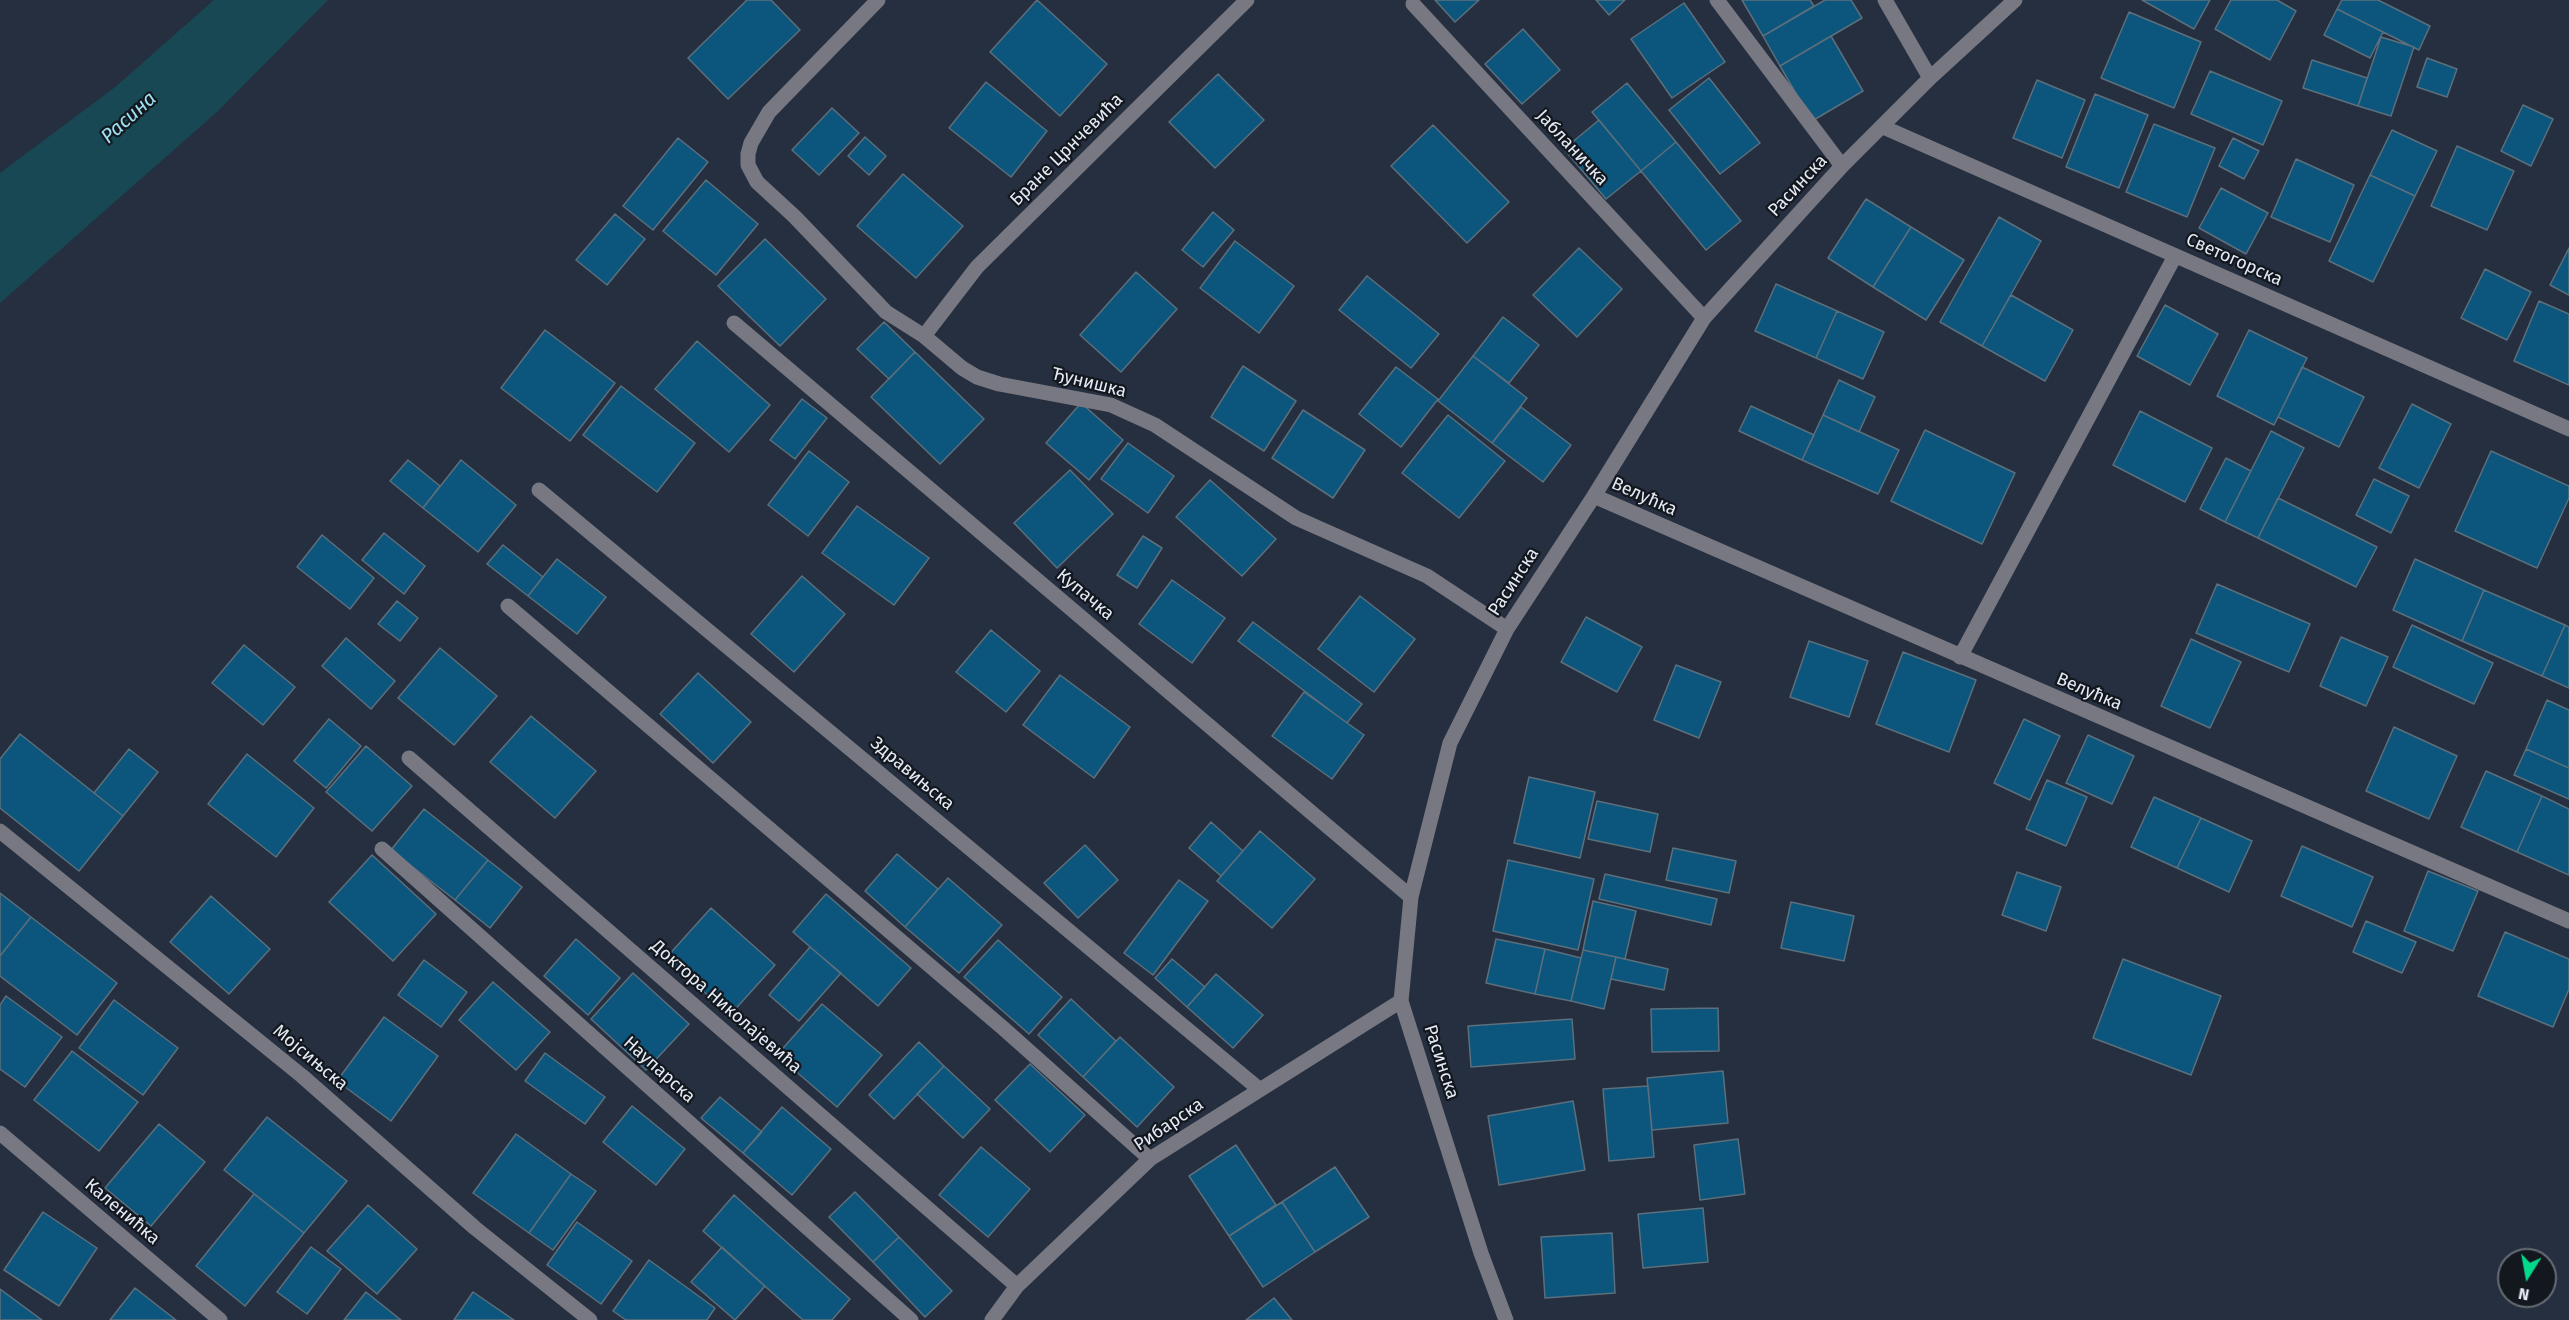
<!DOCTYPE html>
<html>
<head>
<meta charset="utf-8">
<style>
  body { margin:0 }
  #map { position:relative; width:2569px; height:1320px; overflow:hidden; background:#252f3f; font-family:"Fira Sans",sans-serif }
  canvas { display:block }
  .north { position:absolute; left:2497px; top:1248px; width:60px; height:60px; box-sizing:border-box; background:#13171e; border:2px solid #676c74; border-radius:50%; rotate:191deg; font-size:16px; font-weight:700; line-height:24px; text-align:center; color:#e4ebf5 }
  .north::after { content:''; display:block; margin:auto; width:21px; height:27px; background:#03d98b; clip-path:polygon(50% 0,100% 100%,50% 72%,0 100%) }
</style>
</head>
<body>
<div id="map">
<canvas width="2569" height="1320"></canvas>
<div class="north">N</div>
</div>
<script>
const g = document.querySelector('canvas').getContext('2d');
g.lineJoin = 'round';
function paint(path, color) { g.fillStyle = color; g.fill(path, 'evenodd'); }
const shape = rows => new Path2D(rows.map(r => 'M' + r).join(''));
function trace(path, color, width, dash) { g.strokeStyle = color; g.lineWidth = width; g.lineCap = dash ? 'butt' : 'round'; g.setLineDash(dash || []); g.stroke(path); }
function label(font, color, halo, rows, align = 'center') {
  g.font = font + ' "Fira Sans",sans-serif'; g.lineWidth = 4.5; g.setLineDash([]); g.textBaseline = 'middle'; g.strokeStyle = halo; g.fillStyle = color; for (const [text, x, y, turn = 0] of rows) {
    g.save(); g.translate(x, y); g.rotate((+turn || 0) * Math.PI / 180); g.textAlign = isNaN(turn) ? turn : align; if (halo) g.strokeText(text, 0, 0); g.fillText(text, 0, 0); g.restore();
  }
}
paint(shape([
  [214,0,328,0,218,111,0,303,0,173,114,88]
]), '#194855');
const building = shape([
  [747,0,771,0,800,30,728,99,688,58,747,0],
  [1037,0,1107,64,1060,116,990,52,1037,0],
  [1435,0,1479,0,1455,22,1435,0],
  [1596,0,1625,0,1609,15,1596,0],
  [1742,0,1810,0,1814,6,1763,36,1742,0],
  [1825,0,1851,0,1862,18,1780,66,1763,36,1825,0],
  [2142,0,2210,0,2194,29,2142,0],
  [2231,0,2277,0,2296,11,2270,60,2215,29,2231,0],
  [2342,0,2378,0,2430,26,2419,50,2337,9,2342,0],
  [1684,3,1725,62,1672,98,1631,39,1684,3],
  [2337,9,2383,32,2370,58,2324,35,2337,9],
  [2129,12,2201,42,2174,108,2101,78,2129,12],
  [1523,29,1560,70,1522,104,1485,64,1523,29],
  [1831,36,1863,91,1812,121,1780,66,1831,36],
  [2381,37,2414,47,2391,116,2358,106,2381,37],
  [2427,58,2457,69,2447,97,2417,87,2427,58],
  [2312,60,2367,78,2358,106,2303,88,2312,60],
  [2210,71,2282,101,2263,145,2191,114,2210,71],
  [1218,74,1264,120,1215,168,1169,122,1218,74],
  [1709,78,1760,143,1720,174,1669,110,1709,78],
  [2037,80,2085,100,2062,158,2013,138,2037,80],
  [986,82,1047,131,1011,177,949,128,986,82],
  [1627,83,1676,142,1641,171,1592,112,1627,83],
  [2095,94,2148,115,2119,188,2066,167,2095,94],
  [2523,105,2553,119,2531,166,2501,151,2523,105],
  [832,108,859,133,819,175,792,150,832,108],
  [1599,120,1641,171,1606,199,1564,149,1599,120],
  [2154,124,2215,148,2187,217,2126,192,2154,124],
  [1433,125,1509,202,1467,243,1391,166,1433,125],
  [2392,130,2437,151,2415,196,2370,175,2392,130],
  [865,137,886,156,869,175,848,156,865,137],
  [678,138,708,162,653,230,623,206,678,138],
  [2233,138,2259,151,2244,179,2219,166,2233,138],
  [1676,142,1741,221,1706,250,1641,171,1676,142],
  [2457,146,2514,171,2487,230,2431,206,2457,146],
  [2296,159,2354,185,2330,242,2271,217,2296,159],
  [903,174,963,226,916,278,857,226,903,174],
  [2370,175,2415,196,2373,282,2329,261,2370,175],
  [706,180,758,224,716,275,663,231,706,180],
  [2221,188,2268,213,2246,254,2199,228,2221,188],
  [1866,199,1911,227,1873,287,1828,258,1866,199],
  [1213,212,1234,230,1203,267,1182,250,1213,212],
  [615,214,645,239,607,285,576,260,615,214],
  [1999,217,2041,241,1982,346,1940,322,1999,217],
  [1911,227,1964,260,1926,320,1873,287,1911,227],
  [765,239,826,299,780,346,718,286,765,239],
  [1235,241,1294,286,1259,333,1200,288,1235,241],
  [1579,248,1622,289,1577,337,1533,295,1579,248],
  [2569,248,2569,295,2550,285,2569,248],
  [2485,269,2531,292,2507,340,2461,318,2485,269],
  [1136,272,1177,309,1121,372,1080,335,1136,272],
  [1367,276,1439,334,1411,368,1339,310,1367,276],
  [1776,284,1837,311,1816,358,1755,331,1776,284],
  [2011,295,2073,330,2045,381,1982,346,2011,295],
  [2539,301,2569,314,2569,385,2514,361,2539,301],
  [2165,305,2218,334,2190,385,2137,356,2165,305],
  [1837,311,1884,332,1863,379,1816,358,1837,311],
  [1503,317,1539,345,1509,383,1473,356,1503,317],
  [884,322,915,352,889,379,857,349,884,322],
  [545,330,615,383,570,441,501,388,545,330],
  [2249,330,2307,358,2274,425,2217,396,2249,330],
  [697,341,770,405,729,452,655,389,697,341],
  [915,352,984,419,940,464,871,397,915,352],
  [1473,356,1527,398,1492,443,1438,401,1473,356],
  [1243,366,1296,401,1264,451,1211,417,1243,366],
  [1396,367,1438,399,1401,447,1359,414,1396,367],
  [2302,367,2364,397,2339,447,2278,417,2302,367],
  [1839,380,1875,397,1859,432,1823,415,1839,380],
  [621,386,695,443,657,492,583,435,621,386],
  [802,399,827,418,795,459,770,440,802,399],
  [1081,403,1123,440,1089,480,1046,443,1081,403],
  [2412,404,2451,424,2419,488,2379,468,2412,404],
  [1751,406,1814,435,1802,460,1739,431,1751,406],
  [1521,407,1571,445,1543,482,1492,443,1521,407],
  [1303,410,1365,450,1333,498,1272,458,1303,410],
  [2140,411,2212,448,2185,502,2113,465,2140,411],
  [1448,415,1505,461,1459,518,1402,473,1448,415],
  [1823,415,1899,450,1878,494,1802,460,1823,415],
  [1925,430,2015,473,1982,544,1891,501,1925,430],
  [2271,431,2304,448,2258,538,2225,522,2271,431],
  [1128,443,1174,476,1148,513,1101,479,1128,443],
  [809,451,849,482,808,536,768,505,809,451],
  [2491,451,2569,486,2569,498,2537,568,2455,531,2491,451],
  [2226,458,2251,471,2225,522,2200,509,2226,458],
  [408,460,440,486,423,508,390,481,408,460],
  [461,460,516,505,478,552,423,508,461,460],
  [1070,470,1113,514,1057,568,1014,523,1070,470],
  [2374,479,2409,496,2391,533,2356,515,2374,479],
  [1210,480,1276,539,1242,576,1176,517,1210,480],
  [2278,498,2377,547,2356,587,2258,538,2278,498],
  [857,506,929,558,894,605,822,553,857,506],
  [384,533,425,566,404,594,362,560,384,533],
  [322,535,374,578,350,609,297,567,322,535],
  [1143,536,1162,548,1137,588,1117,575,1143,536],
  [503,545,543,577,528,596,487,564,503,545],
  [557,559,606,597,577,634,528,596,557,559],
  [2415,559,2484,590,2462,641,2393,610,2415,559],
  [802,576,845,614,794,672,751,634,802,576],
  [1172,580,1225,618,1192,663,1139,624,1172,580],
  [2217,584,2310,624,2289,672,2196,633,2217,584],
  [2484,590,2565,625,2542,676,2462,641,2484,590],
  [1360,596,1415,639,1374,692,1318,649,1360,596],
  [397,601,418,618,400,641,378,624,397,601],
  [1586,617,1642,647,1617,692,1561,662,1586,617],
  [1253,622,1362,704,1347,723,1238,641,1253,622],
  [2412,625,2493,663,2474,704,2393,667,2412,625],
  [2565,625,2569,627,2569,688,2542,676,2565,625],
  [991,630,1040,671,1006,712,956,672,991,630],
  [2341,637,2388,657,2366,706,2320,686,2341,637],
  [346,638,395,681,371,709,322,666,346,638],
  [2191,639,2241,662,2210,728,2161,706,2191,639],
  [1809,641,1868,661,1849,717,1790,697,1809,641],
  [244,645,295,687,263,725,212,683,244,645],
  [440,648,497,696,454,745,398,698,440,648],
  [1903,652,1976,680,1949,752,1876,724,1903,652],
  [1676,665,1721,682,1699,738,1654,720,1676,665],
  [698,673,751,722,713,763,660,714,698,673],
  [1060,675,1130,727,1094,778,1023,725,1060,675],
  [1304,692,1364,735,1332,779,1272,736,1304,692],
  [2547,700,2569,710,2569,768,2526,749,2547,700],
  [531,716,596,771,555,818,490,762,531,716],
  [329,719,361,746,326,788,294,761,329,719],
  [2024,719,2060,736,2030,800,1994,783,2024,719],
  [2394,727,2457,756,2429,819,2366,791,2394,727],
  [20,734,123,816,79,871,0,808,0,759,20,734],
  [2088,735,2134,756,2112,804,2066,783,2088,735],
  [366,746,412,786,372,831,326,792,366,746],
  [129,749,158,772,123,816,94,793,129,749],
  [2526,749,2569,768,2569,799,2514,775,2526,749],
  [247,754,314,808,276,857,208,804,247,754],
  [2486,771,2542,796,2517,852,2461,827,2486,771],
  [1529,777,1595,792,1580,858,1514,843,1529,777],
  [2047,780,2087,797,2066,846,2026,829,2047,780],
  [2542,796,2569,809,2569,875,2517,852,2542,796],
  [2154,797,2201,818,2177,868,2131,847,2154,797],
  [1597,801,1658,814,1650,852,1588,839,1597,801],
  [424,809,488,860,455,900,391,850,424,809],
  [2201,818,2252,841,2229,892,2177,868,2201,818],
  [1211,822,1243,851,1221,876,1189,848,1211,822],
  [1260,831,1315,879,1272,928,1217,881,1260,831],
  [1085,845,1118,880,1078,918,1044,883,1085,845],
  [2302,846,2373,877,2352,927,2281,896,2302,846],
  [1673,848,1736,861,1729,893,1666,880,1673,848],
  [897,854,938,889,905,927,865,891,897,854],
  [372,855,436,914,393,961,329,902,372,855],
  [488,860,522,887,490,928,455,900,488,860],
  [1508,860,1594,879,1578,950,1493,931,1508,860],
  [2428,871,2478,891,2453,951,2404,931,2428,871],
  [2017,872,2061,887,2046,931,2002,915,2017,872],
  [1605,874,1717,899,1711,925,1599,899,1605,874],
  [948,878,1002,925,959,973,905,927,948,878],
  [1179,880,1208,901,1153,975,1124,953,1179,880],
  [0,893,31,917,0,956,0,893],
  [826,894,911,968,878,1006,793,932,826,894],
  [211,896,270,949,229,994,170,942,211,896],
  [1593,901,1636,911,1625,959,1583,950,1593,901],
  [1791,902,1854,916,1844,961,1781,948,1791,902],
  [711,908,775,965,730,1015,666,958,711,908],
  [31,917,117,983,77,1035,0,976,0,956,31,917],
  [2366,921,2416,942,2402,973,2353,952,2366,921],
  [2505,932,2569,959,2569,989,2553,1027,2478,996,2505,932],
  [576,939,620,978,588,1015,544,976,576,939],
  [1496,939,1545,949,1535,994,1486,983,1496,939],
  [998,940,1062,997,1029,1034,964,977,998,940],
  [810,947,841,973,799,1021,769,995,810,947],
  [1545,949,1581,958,1571,1001,1535,994,1545,949],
  [1583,950,1616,957,1604,1009,1571,1001,1583,950],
  [1616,957,1668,969,1664,990,1611,979,1616,957],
  [1172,959,1205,987,1187,1007,1155,978,1172,959],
  [2123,959,2221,996,2191,1075,2093,1038,2123,959],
  [424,960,467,992,441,1027,398,995,424,960],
  [633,973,689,1024,646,1070,591,1019,633,973],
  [1216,974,1263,1015,1233,1048,1187,1007,1216,974],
  [493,982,550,1032,516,1070,459,1020,493,982],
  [6,996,62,1037,25,1087,0,1069,0,1005,6,996],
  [1071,999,1116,1041,1083,1077,1038,1035,1071,999],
  [114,1000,178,1048,143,1095,79,1048,114,1000],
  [822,1004,882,1055,837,1107,777,1055,822,1004],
  [1718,1008,1719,1051,1652,1052,1651,1009,1718,1008],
  [384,1017,438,1056,391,1121,337,1081,384,1017],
  [1572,1019,1575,1059,1471,1067,1468,1026,1572,1019],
  [1120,1037,1174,1087,1137,1127,1083,1077,1120,1037],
  [919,1042,944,1066,894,1119,869,1095,919,1042],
  [72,1051,138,1102,99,1151,34,1100,72,1051],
  [545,1053,605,1097,585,1124,525,1081,545,1053],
  [1030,1064,1085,1115,1050,1152,995,1100,1030,1064],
  [944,1066,990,1109,963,1138,917,1094,944,1066],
  [1723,1071,1728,1123,1652,1130,1647,1078,1723,1071],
  [1648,1086,1654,1157,1609,1161,1603,1089,1648,1086],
  [720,1097,762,1132,743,1153,701,1118,720,1097],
  [1573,1101,1585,1170,1499,1185,1488,1116,1573,1101],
  [632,1106,685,1149,656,1185,603,1142,632,1106],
  [782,1107,831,1149,792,1195,743,1153,782,1107],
  [267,1117,347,1181,304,1233,224,1170,267,1117],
  [159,1124,205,1162,151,1226,105,1188,159,1124],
  [516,1134,571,1174,529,1233,473,1193,516,1134],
  [1738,1139,1745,1194,1700,1200,1694,1145,1738,1139],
  [1236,1145,1276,1205,1229,1236,1189,1176,1236,1145],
  [981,1147,1030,1189,988,1237,939,1195,981,1147],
  [1335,1167,1369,1217,1315,1252,1282,1202,1335,1167],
  [571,1174,596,1191,553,1250,529,1233,571,1174],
  [855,1192,899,1237,873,1262,829,1217,855,1192],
  [254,1194,304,1233,245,1306,196,1266,254,1194],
  [734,1195,850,1299,832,1320,803,1320,703,1231,734,1195],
  [1282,1202,1315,1252,1263,1287,1229,1236,1282,1202],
  [368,1205,417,1249,377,1294,327,1251,368,1205],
  [1703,1208,1708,1262,1643,1268,1638,1214,1703,1208],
  [43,1212,97,1248,59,1306,4,1270,43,1212],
  [577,1222,632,1261,601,1304,547,1265,577,1222],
  [1612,1233,1615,1293,1545,1298,1541,1237,1612,1233],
  [899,1237,952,1291,925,1317,873,1262,899,1237],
  [311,1247,341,1269,307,1314,277,1292,311,1247],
  [722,1247,765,1286,735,1320,691,1282,722,1247],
  [649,1260,715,1308,707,1320,626,1320,613,1311,649,1260],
  [135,1288,176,1320,110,1320,135,1288],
  [0,1289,42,1320,0,1320,0,1289],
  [366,1292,401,1320,344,1320,366,1292],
  [473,1292,514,1320,454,1320,473,1292],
  [1274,1298,1292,1320,1246,1320,1274,1298]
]);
paint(building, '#0c557c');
trace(building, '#5c6f7c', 1.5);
trace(shape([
  [878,0,769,112,751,143,748,154,748,165,757,182,795,217,886,312,924,336,962,368,977,377,999,384,1111,405,1155,425,1296,518,1427,576,1507,629],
  [1717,0,1842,166],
  [1885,0,1930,78],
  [1413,4,1704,318],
  [1883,127,2569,429],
  [734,323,1411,897],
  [924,336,977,267,1247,0],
  [539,490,1259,1089],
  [1594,496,2569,921],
  [508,606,1003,1028,1150,1159],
  [1960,657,2175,256],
  [409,758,1017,1286],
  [0,831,302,1076,475,1228,590,1320],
  [382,849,911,1320],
  [0,1133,220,1320],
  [992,1320,1017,1286,1150,1159,1401,1001],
  [1506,1320,1481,1253,1401,1001,1411,897,1450,743,1507,629,1594,496,1704,318,1842,166,1930,78,2015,0]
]), '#777881', 15);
label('18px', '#e4ebf5', '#13171e', [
  ["Јабланичка",1572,148,47],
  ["Бране Црнчевића",1067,150,-45],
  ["Расинска",1798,186,-47],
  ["Светогорска",2234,260,24],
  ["Ђунишка",1089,383,14],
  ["Велућка",1644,497,24],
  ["Расинска",1514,582,-57],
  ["Купачка",1085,595,40],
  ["Велућка",2089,692,23],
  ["Здравињска",912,774,40],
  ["Доктора Николајевића",726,1007,41],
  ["Мојсињска",310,1058,40],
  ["Расинска",1441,1062,72],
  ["Наупарска",659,1070,42],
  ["Рибарска",1169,1125,-34],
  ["Каленићка",122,1212,40]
]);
label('italic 20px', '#9ee1f5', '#13171e', [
  ["Расина",129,118,-42]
]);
</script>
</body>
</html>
